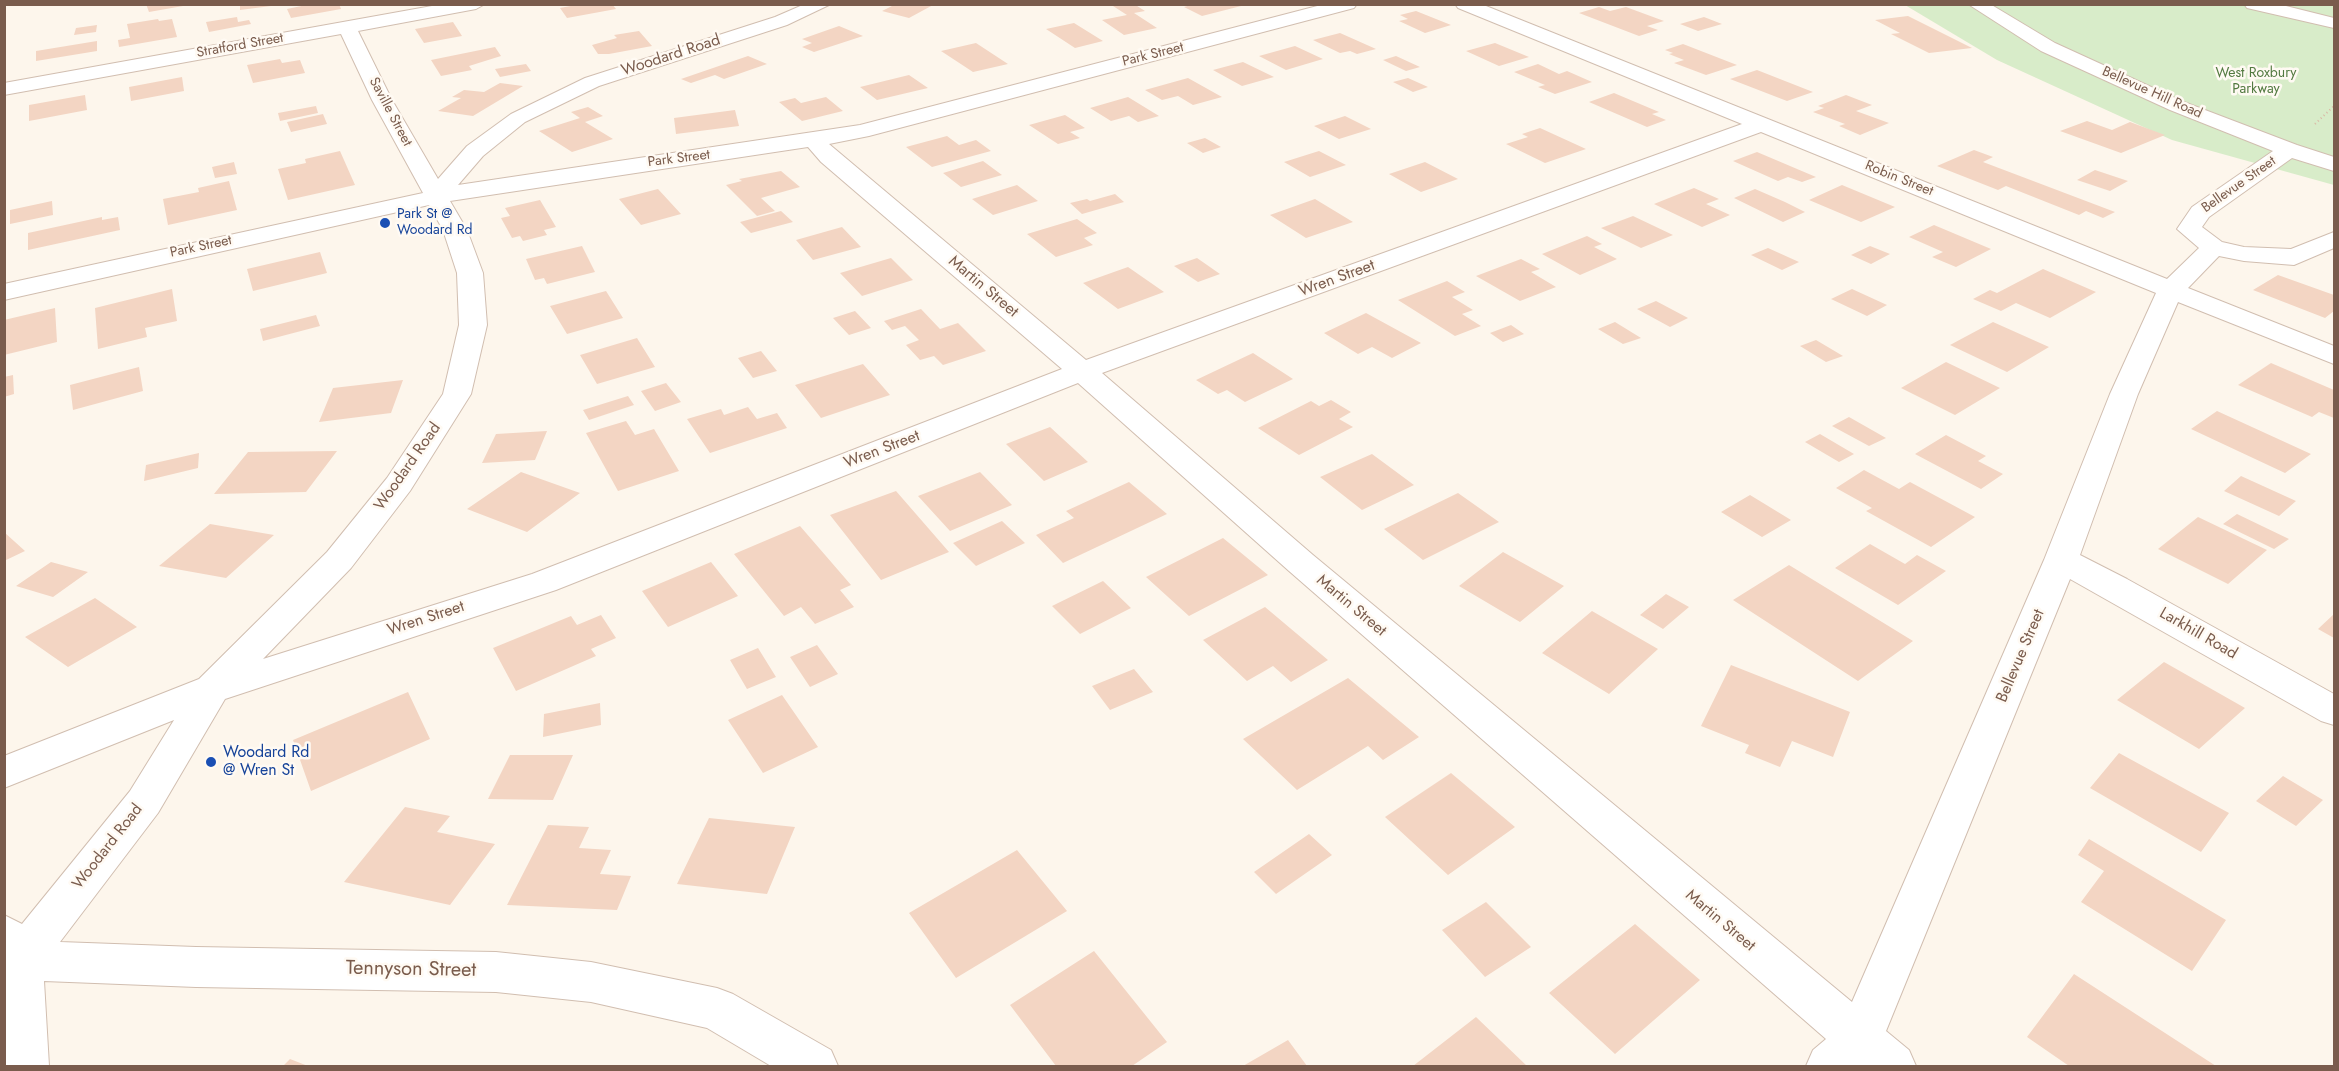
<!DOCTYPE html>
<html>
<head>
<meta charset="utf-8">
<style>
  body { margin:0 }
  #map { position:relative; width:2339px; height:1071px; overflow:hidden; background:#fdf6ec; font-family:Jost,sans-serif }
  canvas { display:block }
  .frame { position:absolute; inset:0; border:6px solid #7a5c4d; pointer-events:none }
</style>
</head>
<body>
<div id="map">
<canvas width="2339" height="1071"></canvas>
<div class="frame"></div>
</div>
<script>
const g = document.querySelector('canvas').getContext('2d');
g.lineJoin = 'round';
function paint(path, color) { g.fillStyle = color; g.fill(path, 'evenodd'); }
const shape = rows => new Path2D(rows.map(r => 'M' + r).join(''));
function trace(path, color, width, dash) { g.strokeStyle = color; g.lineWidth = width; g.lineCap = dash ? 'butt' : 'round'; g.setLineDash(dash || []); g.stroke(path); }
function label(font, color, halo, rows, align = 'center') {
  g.font = font + ' Jost,sans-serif'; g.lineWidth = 5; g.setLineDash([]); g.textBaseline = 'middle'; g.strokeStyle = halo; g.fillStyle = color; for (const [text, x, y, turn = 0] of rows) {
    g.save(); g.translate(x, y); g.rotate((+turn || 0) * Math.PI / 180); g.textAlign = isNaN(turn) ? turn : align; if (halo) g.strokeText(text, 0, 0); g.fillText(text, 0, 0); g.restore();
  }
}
paint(shape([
  [1905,5,2334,5,2334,185,2172,140,1997,60]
]), '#d8ecc9');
paint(shape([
  [146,4,182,4,183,6,149,12],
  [240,4,271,4,271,6,240,10],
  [311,4,339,4,341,9,291,18,287,9],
  [581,4,612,4,616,9,567,18,560,8],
  [896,4,929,4,933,5,909,18,882,11],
  [1134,4,1145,11,1134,13,1157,28,1124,35,1102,20,1127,15,1113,6],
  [1194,4,1244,4,1245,5,1202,16,1184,7],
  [1599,7,1610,11,1626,7,1664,21,1647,26,1658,30,1639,36,1579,13],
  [1416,11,1451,25,1425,33,1399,21,1408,19,1400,15],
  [1908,16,1972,48,1929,53,1891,34,1900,33,1875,20],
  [237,17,238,22,249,20,251,24,209,32,206,22],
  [1704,17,1722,24,1698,31,1680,24],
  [158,19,159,21,172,19,177,37,119,47,118,40,130,38,127,24],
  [453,22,462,36,424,43,415,29],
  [1074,23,1103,41,1075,48,1046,29],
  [97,25,96,32,74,35,76,28],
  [839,26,863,36,814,52,802,47,812,43,802,39],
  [639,31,652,46,609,54,598,54,592,45,617,38,614,35],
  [1340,33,1376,49,1357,54,1350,51,1340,53,1313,40],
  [97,41,97,51,36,61,36,51],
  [976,43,1008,64,973,72,941,51],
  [1495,43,1529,57,1499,66,1466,51],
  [1683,44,1737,65,1706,75,1674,63,1684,60,1669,54,1673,53,1665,50],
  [1295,46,1323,59,1286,70,1259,56],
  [495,47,501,56,469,66,472,70,441,76,431,60],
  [748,56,767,64,724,79,715,75,691,83,681,79],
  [1396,56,1420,67,1406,71,1383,60],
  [280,59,282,63,300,60,305,73,253,83,247,65],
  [1243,62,1274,77,1242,86,1213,70],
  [526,64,531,71,500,77,495,69],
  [1538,64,1559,74,1567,71,1592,82,1555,94,1538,87,1545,85,1514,72],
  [1757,70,1813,92,1787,101,1730,79],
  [909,75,928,88,877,100,860,87],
  [182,77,184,91,131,101,129,87],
  [1188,78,1222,97,1193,105,1178,96,1162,100,1145,90],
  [1408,78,1428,87,1413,92,1393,82],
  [500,83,523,86,473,116,438,111,461,98,452,97,464,90,484,92],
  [1614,93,1659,112,1652,114,1666,120,1647,127,1589,102],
  [85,95,87,110,29,121,29,105],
  [1846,95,1872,105,1856,111,1889,123,1860,135,1839,126,1845,124,1813,112,1824,108,1818,106],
  [826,97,843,111,802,121,779,102,795,98,801,103],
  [1128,97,1159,116,1138,122,1129,116,1111,121,1090,108],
  [316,106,318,113,280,121,278,113],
  [588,107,603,116,585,122,613,139,572,152,539,131,580,118,571,112],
  [735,110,739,126,676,134,674,118],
  [323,114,327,124,291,132,287,122],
  [1065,115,1085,128,1070,132,1080,138,1058,144,1029,125],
  [1345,116,1371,129,1339,139,1314,126],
  [2087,121,2112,130,2130,122,2165,135,2121,153,2060,131],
  [1540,128,1586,149,1545,163,1506,144,1528,137,1522,134],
  [947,136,959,145,976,140,991,151,932,167,906,147],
  [1205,138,1221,147,1203,153,1187,143],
  [1974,150,1993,157,1983,162,2115,212,2103,218,2086,211,2079,215,2006,186,1998,190,1937,166],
  [340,151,355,185,288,200,278,169,306,163,305,159],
  [1319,151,1346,165,1310,177,1284,162],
  [1757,152,1816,177,1802,182,1788,177,1778,181,1733,161],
  [983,161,1002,175,961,187,943,173],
  [234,162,237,174,215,178,212,167],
  [1425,162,1458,179,1421,192,1389,174],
  [2095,170,2128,181,2110,191,2077,180],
  [781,171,800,187,761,198,775,211,757,216,726,185,742,181,739,179],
  [229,181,237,210,168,225,163,199,199,192,198,188],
  [1017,185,1038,201,993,215,972,199],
  [1842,185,1895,207,1861,222,1809,200],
  [1694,188,1719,199,1706,204,1730,215,1702,227,1654,204],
  [658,189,681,214,641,225,619,199],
  [1755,189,1785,202,1805,212,1783,222,1734,198],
  [1115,194,1124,202,1082,214,1070,203,1087,199,1090,201],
  [1315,199,1353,222,1306,238,1270,215],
  [540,200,556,227,544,230,547,235,523,241,520,236,512,238,501,218,510,216,505,208],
  [52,201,53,215,10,224,10,210],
  [781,211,793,222,751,233,740,222],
  [1633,216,1673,235,1641,248,1601,228],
  [102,217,102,220,118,217,120,230,28,250,28,233],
  [1077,219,1097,233,1084,238,1093,245,1056,257,1027,234],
  [1934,225,1991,249,1956,267,1932,257,1943,252,1909,237],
  [842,227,861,247,813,260,796,240],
  [1587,236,1602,244,1594,247,1617,259,1580,275,1542,254],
  [582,246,595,272,547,284,544,278,535,280,526,259],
  [1870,246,1890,254,1871,264,1851,255],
  [1768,248,1799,262,1782,270,1751,255],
  [320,252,327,273,253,291,247,269],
  [891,258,913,280,862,296,840,273],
  [1197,258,1220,274,1198,282,1174,266],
  [1521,259,1540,269,1531,272,1556,287,1520,301,1476,276],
  [1128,267,1164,292,1118,309,1083,283],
  [2043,269,2096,292,2050,318,2016,303,2001,311,1973,299,1990,290,1997,293],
  [2278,275,2334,295,2334,311,2325,318,2253,290],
  [1447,281,1465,292,1452,297,1473,310,1462,314,1481,326,1455,336,1398,300],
  [172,289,177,321,145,328,147,337,98,349,95,308],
  [1852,289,1887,305,1867,316,1831,299],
  [606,291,623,318,567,334,550,306],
  [1656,301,1688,318,1670,327,1637,309],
  [55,308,57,342,4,355,4,320],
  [921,309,940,329,958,323,986,351,943,365,934,356,920,360,906,345,919,340,905,326,892,330,884,321],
  [855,311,871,328,849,335,833,318],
  [1366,313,1421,343,1392,358,1372,347,1358,354,1324,333],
  [316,315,320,326,263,341,260,329],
  [1615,322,1641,338,1623,344,1598,329],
  [1993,322,2049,347,2007,372,1950,345],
  [1511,325,1524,334,1503,342,1490,333],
  [637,338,655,367,597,384,580,355],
  [1816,340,1843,356,1826,362,1800,346],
  [761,351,777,371,753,378,738,358],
  [1253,353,1293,379,1245,402,1227,390,1218,394,1196,380],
  [1946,362,2000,388,1955,415,1901,388],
  [2271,363,2334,390,2334,418,2319,412,2312,417,2238,385],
  [863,364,890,395,821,418,795,385],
  [139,367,143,391,73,410,70,385],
  [13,375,14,394,4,397,4,377],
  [403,380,391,413,319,422,333,388],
  [666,383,681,402,655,411,641,391],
  [628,396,634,405,589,420,583,410],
  [1331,400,1351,412,1339,419,1353,427,1299,455,1258,428,1311,401,1319,406],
  [748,407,757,419,777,413,787,428,710,453,687,419,721,409,724,415],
  [2217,411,2311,454,2285,473,2191,429],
  [1849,417,1886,438,1869,446,1832,426],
  [626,421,635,435,654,429,679,471,618,491,586,433],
  [1050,427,1088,462,1044,481,1006,444],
  [547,431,535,460,482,463,496,434],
  [1820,434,1854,454,1839,462,1805,442],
  [1946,435,1986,456,1978,461,2003,474,1981,489,1915,454],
  [337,451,306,492,214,494,248,452],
  [199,453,198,468,144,481,146,465],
  [1372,454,1414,485,1362,510,1320,477],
  [1864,470,1899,489,1910,482,1975,517,1931,547,1866,511,1872,508,1836,488],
  [521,472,580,493,527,532,467,509],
  [980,472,1012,505,950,531,918,496],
  [2241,476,2296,501,2279,516,2224,491],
  [1129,482,1167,514,1063,563,1036,535,1074,518,1066,511],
  [896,491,949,552,881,580,830,515],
  [1458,493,1499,522,1423,560,1384,529],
  [1750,495,1791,520,1762,537,1721,512],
  [2237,514,2289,539,2274,549,2223,524],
  [2198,517,2267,550,2228,584,2158,549],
  [1002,521,1025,543,976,566,953,543],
  [210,524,274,535,226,578,159,566],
  [800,526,851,585,840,590,854,607,815,624,801,607,784,616,734,554],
  [4,532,25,551,4,561],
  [1223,538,1268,575,1189,616,1146,577],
  [1870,544,1905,564,1917,555,1946,571,1898,605,1835,568],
  [1503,552,1564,586,1520,622,1459,586],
  [51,562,88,572,53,597,16,586],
  [711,562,738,596,668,627,642,591],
  [1789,565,1913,641,1858,681,1733,600],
  [1103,581,1131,608,1080,634,1052,606],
  [1666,594,1689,607,1663,629,1640,615],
  [95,598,137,627,68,667,25,637],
  [1265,607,1328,660,1291,682,1273,666,1247,681,1203,640],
  [1592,611,1658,649,1609,694,1542,653],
  [2334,614,2334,638,2318,629],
  [601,615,616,638,591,649,596,656,516,691,493,648,571,616,577,625],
  [817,645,838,674,810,687,790,657],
  [758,648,776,677,747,689,730,660],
  [2164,662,2245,708,2199,749,2117,700],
  [1731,665,1850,712,1833,757,1792,741,1780,767,1745,753,1749,745,1701,726],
  [1134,669,1153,692,1110,710,1092,686],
  [1348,678,1419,737,1383,760,1368,746,1297,790,1243,739],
  [408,692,430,739,311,791,293,740],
  [782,695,818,747,763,773,728,720],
  [600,703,601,725,543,737,544,714],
  [2119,753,2229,813,2201,852,2090,788],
  [510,755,573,755,553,800,488,799],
  [1451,773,1515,827,1448,875,1385,817],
  [2283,776,2323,800,2296,826,2256,801],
  [405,807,450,816,437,832,495,844,450,905,344,882],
  [709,818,795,827,767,894,677,884],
  [548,825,589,827,579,848,611,850,600,874,631,876,617,910,507,905],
  [1309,834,1332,855,1276,894,1254,872],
  [2089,839,2226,920,2192,971,2081,902,2104,871,2078,855],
  [1017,850,1067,911,956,978,909,913],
  [1486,902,1531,947,1485,977,1442,930],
  [1635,924,1700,980,1615,1054,1549,993],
  [1094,951,1167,1042,1132,1066,1056,1066,1010,1005],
  [2074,974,2216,1066,2069,1066,2027,1037],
  [1476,1017,1527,1066,1413,1066],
  [1288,1040,1307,1066,1243,1066],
  [290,1059,308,1066,283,1066]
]), '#f3d5c3');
const minor = shape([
  [443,4,485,4,476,9,358,31,392,100,438,179,467,146,511,114,585,78,775,17,805,4,831,4,787,25,599,86,525,122,483,156,458,185,860,125,1325,4,1357,4,1354,8,869,136,829,144,1086,360,1742,124,1458,8,1455,4,1481,4,2167,279,2199,248,2177,229,2192,207,2273,151,2170,110,2041,51,1968,4,1990,4,2055,43,2184,102,2297,145,2334,157,2334,171,2292,158,2209,217,2202,227,2222,242,2244,247,2291,249,2334,232,2334,248,2294,265,2244,261,2219,256,2188,288,2334,346,2334,364,2178,302,2138,394,2080,555,2127,579,2334,694,2334,725,2321,721,2070,579,1886,1031,1909,1050,1916,1066,1806,1066,1813,1050,1826,1039,1289,571,1078,383,556,590,225,699,158,813,60,942,196,947,496,952,591,962,717,988,733,994,831,1050,838,1066,771,1066,707,1028,591,1002,496,992,196,987,44,981,49,1066,4,1066,4,915,22,924,130,791,174,720,4,788,4,756,199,679,327,552,387,478,443,394,459,325,457,273,443,230,429,205,4,300,4,284,423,193,372,100,341,34,4,95,4,83,443,4],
  [1761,132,2156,293,2110,394,2044,560,1852,1002,1313,555,1102,373,1761,132],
  [808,147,821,162,1062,369,532,574,263,659,351,568,410,491,471,394,487,325,483,273,467,230,450,201,808,147],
  [2244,4,2278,4,2334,18,2334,28,2247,8,2244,4]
]);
trace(minor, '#d1beb0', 2);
trace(shape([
  [2315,124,2334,106]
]), '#d9b8a5', 2, [1, 3]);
paint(minor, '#fff');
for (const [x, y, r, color] of [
  [385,223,6,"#1a4fb4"],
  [211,762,6,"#1a4fb4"]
]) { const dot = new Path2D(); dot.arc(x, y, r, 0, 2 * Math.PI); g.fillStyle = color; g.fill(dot); trace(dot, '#fffaf3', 2); }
label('14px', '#7a5c4d', '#fffaf3', [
  ["Stratford Street",240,46,-10],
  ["Park Street",1153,55,-14],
  ["Bellevue Hill Road",2152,93,24],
  ["Saville Street",390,112,62],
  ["Park Street",679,159,-7],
  ["Robin Street",1899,179,22],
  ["Bellevue Street",2239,185,-35],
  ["Park Street",201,247,-12]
]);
label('14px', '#537a41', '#fffaf3', [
  ["West Roxbury",2256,74],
  ["Parkway",2256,90]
]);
label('14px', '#164399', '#fffaf3', [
  ["Park St @",397,215],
  ["Woodard Rd",397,231]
], 'left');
label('16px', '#7a5c4d', '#fffaf3', [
  ["Woodard Road",671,56,-18],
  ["Wren Street",1337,279,-20],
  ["Martin Street",983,287,40],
  ["Wren Street",882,450,-21],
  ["Woodard Road",408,467,-55],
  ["Martin Street",1351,606,40],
  ["Wren Street",426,619,-18],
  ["Larkhill Road",2198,634,30],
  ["Bellevue Street",2021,656,-67],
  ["Woodard Road",108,847,-52],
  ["Martin Street",1720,921,40]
]);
label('16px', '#164399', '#fffaf3', [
  ["Woodard Rd",223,753],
  ["@ Wren St",223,771]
], 'left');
label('20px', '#7a5c4d', '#fffaf3', [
  ["Tennyson Street",411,970,1]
]);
</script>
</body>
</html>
